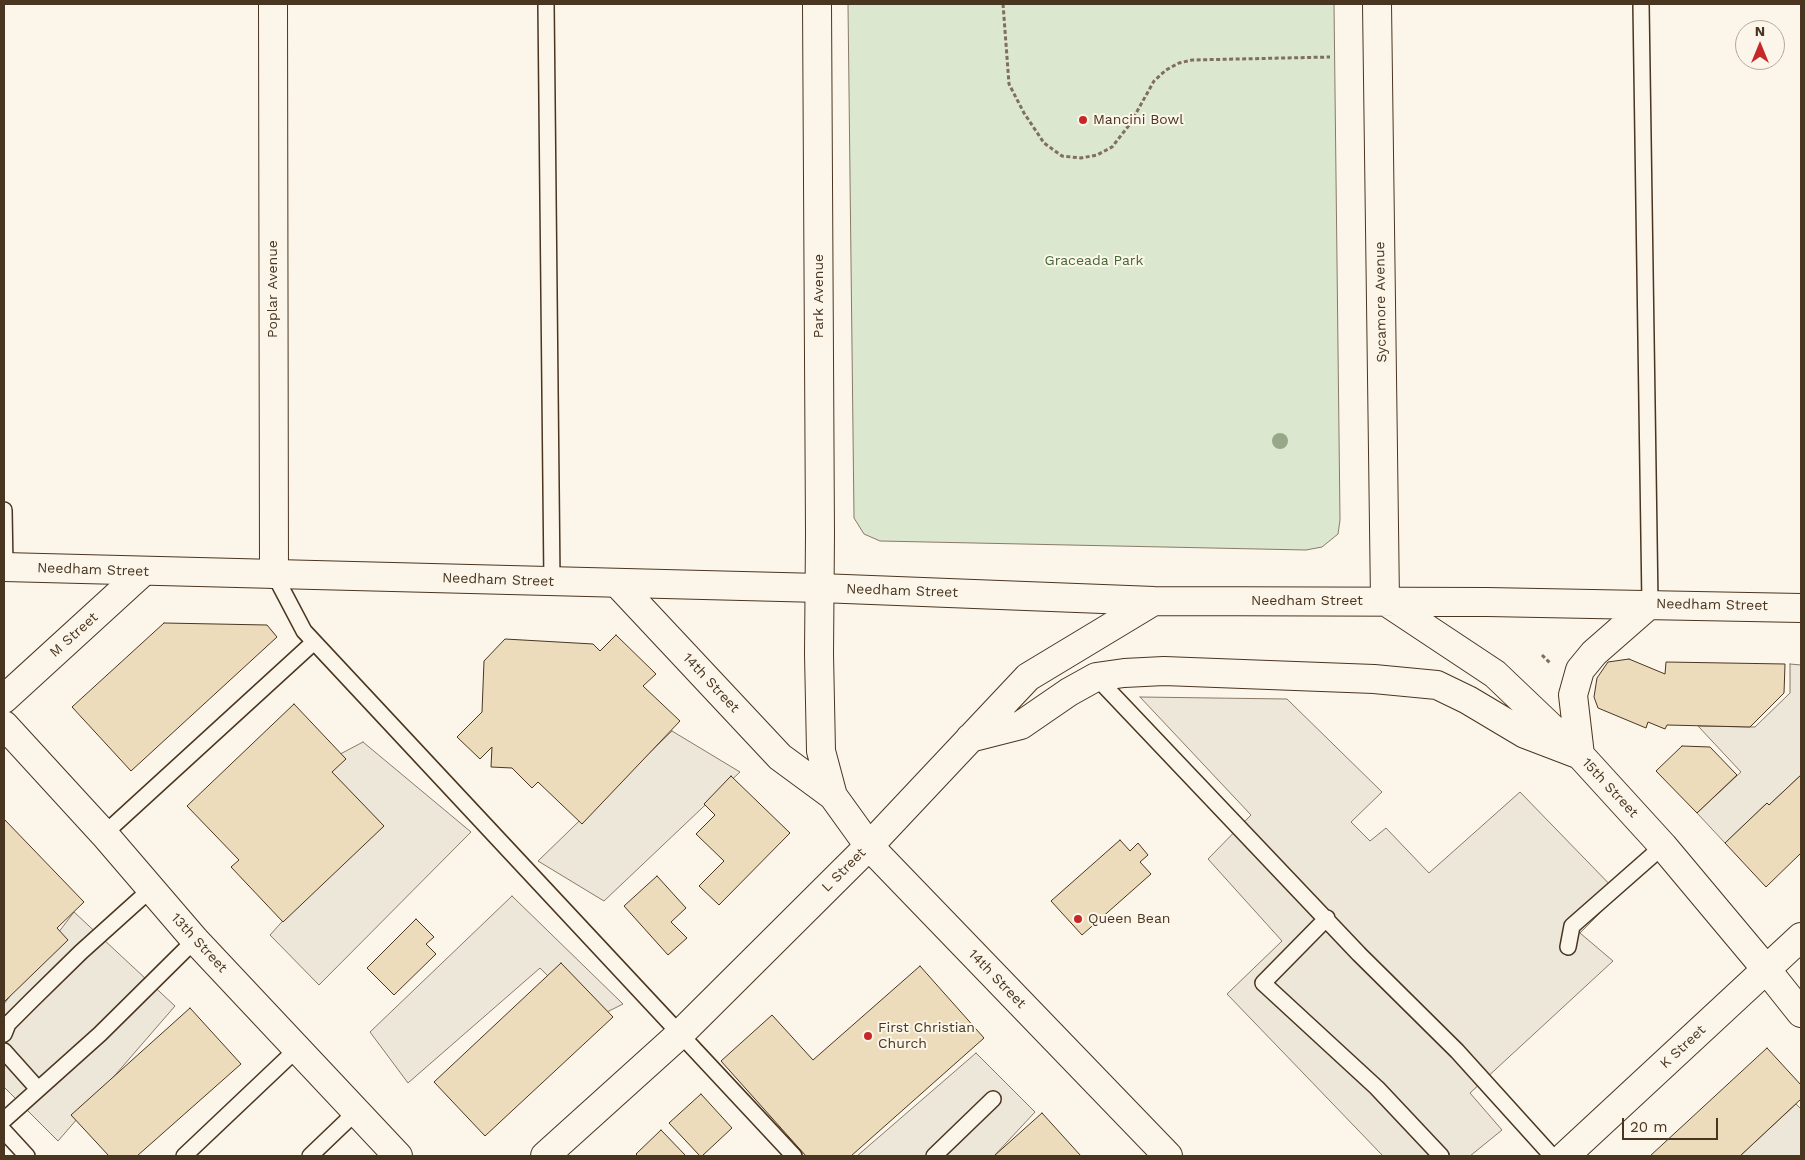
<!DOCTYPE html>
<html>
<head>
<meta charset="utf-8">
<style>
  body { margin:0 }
  #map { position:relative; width:1805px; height:1160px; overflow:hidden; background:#fbf6e9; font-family:"Work Sans",sans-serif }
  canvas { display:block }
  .frame { position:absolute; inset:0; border:5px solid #4a3520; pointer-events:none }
  .north { position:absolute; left:1735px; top:20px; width:50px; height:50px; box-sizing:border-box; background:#fbf6e9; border:1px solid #b4a999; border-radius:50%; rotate:0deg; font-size:14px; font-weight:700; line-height:20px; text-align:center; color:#4a3520 }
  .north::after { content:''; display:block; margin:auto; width:18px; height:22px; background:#c62828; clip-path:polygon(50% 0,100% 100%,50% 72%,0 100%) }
  .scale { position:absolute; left:1622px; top:1118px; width:96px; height:22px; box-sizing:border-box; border:2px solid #4a3520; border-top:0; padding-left:6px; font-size:15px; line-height:18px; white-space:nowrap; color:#4a3520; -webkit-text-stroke:4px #fbf6e9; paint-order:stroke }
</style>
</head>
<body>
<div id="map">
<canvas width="1805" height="1160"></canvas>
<div class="frame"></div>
<div class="north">N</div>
<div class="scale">20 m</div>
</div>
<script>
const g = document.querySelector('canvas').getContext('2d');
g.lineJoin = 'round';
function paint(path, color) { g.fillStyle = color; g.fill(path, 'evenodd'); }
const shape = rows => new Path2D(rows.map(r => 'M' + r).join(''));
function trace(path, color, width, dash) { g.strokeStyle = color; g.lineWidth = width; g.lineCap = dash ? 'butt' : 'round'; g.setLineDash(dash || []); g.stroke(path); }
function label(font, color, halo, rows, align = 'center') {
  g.font = font + ' "Work Sans",sans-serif'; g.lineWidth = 4; g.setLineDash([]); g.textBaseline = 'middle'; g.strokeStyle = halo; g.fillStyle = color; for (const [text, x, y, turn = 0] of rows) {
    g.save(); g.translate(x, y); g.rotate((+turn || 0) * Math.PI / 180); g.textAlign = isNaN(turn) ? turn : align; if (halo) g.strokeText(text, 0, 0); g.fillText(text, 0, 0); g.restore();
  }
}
const green = shape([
  [848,4,1334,4,1340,520,1338,534,1322,547,1306,550,880,541,864,534,854,518,848,4]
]);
paint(green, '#dce7d0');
trace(green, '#887966', 1);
const parking = shape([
  [1790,664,1801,665,1801,775,1769,805,1767,803,1725,843,1697,813,1741,772,1698,726,1755,727,1790,693,1790,664],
  [1140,697,1287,699,1382,792,1351,822,1370,841,1386,828,1429,873,1520,792,1619,894,1580,933,1613,961,1470,1093,1502,1130,1470,1156,1383,1156,1227,994,1282,941,1208,859,1251,815,1140,697],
  [672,731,740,772,604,901,538,861,672,731],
  [363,742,471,832,319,985,270,935,366,829,308,771,363,742],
  [512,896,623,1004,591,1020,540,968,408,1083,370,1032,512,896],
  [74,912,175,1006,58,1141,4,1087,4,1004,74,912],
  [976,1053,1035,1112,994,1156,857,1156,976,1053],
  [1796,1104,1801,1109,1801,1156,1740,1156,1796,1104]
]);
paint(parking, '#ede7d9');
trace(parking, '#887966', 1);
const building = shape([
  [164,623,267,625,277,637,131,771,72,707,164,623],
  [616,635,656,674,643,686,680,721,582,824,538,782,532,788,512,768,491,767,492,747,480,759,457,737,482,712,484,661,505,639,593,644,600,651,616,635],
  [1629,659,1665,674,1666,662,1785,664,1784,693,1750,727,1667,725,1665,729,1648,722,1646,728,1598,708,1594,697,1597,678,1608,662,1629,659],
  [294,704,346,759,332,772,384,826,283,922,231,867,239,860,187,806,294,704],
  [1682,746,1710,747,1737,775,1697,813,1656,771,1682,746],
  [1801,775,1801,853,1766,887,1725,843,1767,803,1769,805,1801,775],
  [731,776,790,833,719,905,699,886,724,861,696,834,715,815,704,804,731,776],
  [4,819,84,902,57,928,68,940,4,1002,4,819],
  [1120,840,1130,851,1138,843,1148,855,1140,862,1151,874,1082,935,1051,901,1120,840],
  [657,876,686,908,671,922,687,938,668,955,624,906,657,876],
  [416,919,434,937,426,944,436,954,394,995,367,968,416,919],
  [561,963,613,1017,485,1136,434,1082,561,963],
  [920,966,984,1038,851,1156,806,1156,721,1061,772,1015,813,1060,920,966],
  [190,1008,241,1064,137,1156,109,1156,71,1115,190,1008],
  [1767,1048,1801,1085,1801,1099,1740,1156,1650,1156,1767,1048],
  [701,1094,732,1128,702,1156,700,1156,669,1123,701,1094],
  [1042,1113,1081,1156,994,1156,1042,1113],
  [661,1130,686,1156,638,1156,636,1154,661,1130]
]);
paint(building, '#ecdcbc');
trace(building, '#4a3520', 1);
const service = shape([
  [546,4,552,582],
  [1641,4,1650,604],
  [4,510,5,567],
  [274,574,304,631,794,1156],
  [1096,677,1359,954,1457,1051,1552,1156],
  [104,834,314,642],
  [1327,918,1263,983,1377,1088,1441,1156],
  [1568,947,1572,926,1663,846],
  [4,1034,8,1024,31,1001,81,952,151,889],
  [4,1051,38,1089],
  [4,1120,100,1034,195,940],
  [4,1131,27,1156],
  [184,1156,298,1048],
  [310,1156,357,1111],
  [934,1156,993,1099]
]);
const minor = shape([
  [273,4,274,574],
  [817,4,820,534,819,654,821,751,833,796],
  [1377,4,1385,601],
  [617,583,780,757,833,796,869,846,1168,1156],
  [4,699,144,571],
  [4,725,104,834,195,940,398,1156],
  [1766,969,1801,1013]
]);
const primary = shape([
  [4,567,820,588,1154,601,1487,602,1801,608],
  [1385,601,1495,674,1580,755,1663,846,1766,969],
  [970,738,1021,725,1069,692,1096,677,1124,673,1164,671,1374,679,1437,685,1468,700,1525,734,1580,755,1573,695,1580,670,1594,653,1650,604],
  [545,1156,679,1035,869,846,1028,677,1154,601],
  [1565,1156,1801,937]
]);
trace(service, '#4a3520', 18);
trace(minor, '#4a3520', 30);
trace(primary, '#4a3520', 30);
trace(shape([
  [1003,4,1009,84,1024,113,1044,143,1062,156,1081,158,1097,155,1112,147,1130,124,1154,81,1166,70,1179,63,1192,60,1330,57],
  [1542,655,1551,664]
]), '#7f6f5c', 3, [4, 2.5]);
trace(service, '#fbf6e9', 15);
trace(minor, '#fbf6e9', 28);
trace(primary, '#fbf6e9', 28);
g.fillStyle = '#96a887';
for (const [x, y] of [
  [1280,441]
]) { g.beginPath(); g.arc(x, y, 8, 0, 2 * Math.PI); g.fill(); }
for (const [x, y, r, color] of [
  [1083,120,5,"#c62828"],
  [1078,919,5,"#c62828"],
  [868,1036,5,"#c62828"]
]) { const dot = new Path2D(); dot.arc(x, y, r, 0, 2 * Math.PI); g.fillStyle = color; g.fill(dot); trace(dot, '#fbf6e9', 2); }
label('14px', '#4a3520', '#fbf6e9', [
  ["Mancini Bowl",1093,120],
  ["Queen Bean",1088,919],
  ["First Christian",878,1028],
  ["Church",878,1044]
], 'left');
label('14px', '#436837', '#fbf6e9', [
  ["Graceada Park",1094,261]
]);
label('14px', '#4a3520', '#fbf6e9', [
  ["Poplar Avenue",273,289,-90],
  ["Park Avenue",819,296,-90],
  ["Sycamore Avenue",1381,302,-91],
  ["Needham Street",93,570,2],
  ["Needham Street",498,580,2],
  ["Needham Street",902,591,2],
  ["Needham Street",1307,601],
  ["Needham Street",1712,605,1],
  ["M Street",74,635,-42],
  ["14th Street",711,683,47],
  ["15th Street",1610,788,47],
  ["L Street",844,870,-45],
  ["13th Street",199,943,47],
  ["14th Street",997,979,46],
  ["K Street",1683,1047,-43]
]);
</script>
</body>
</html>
